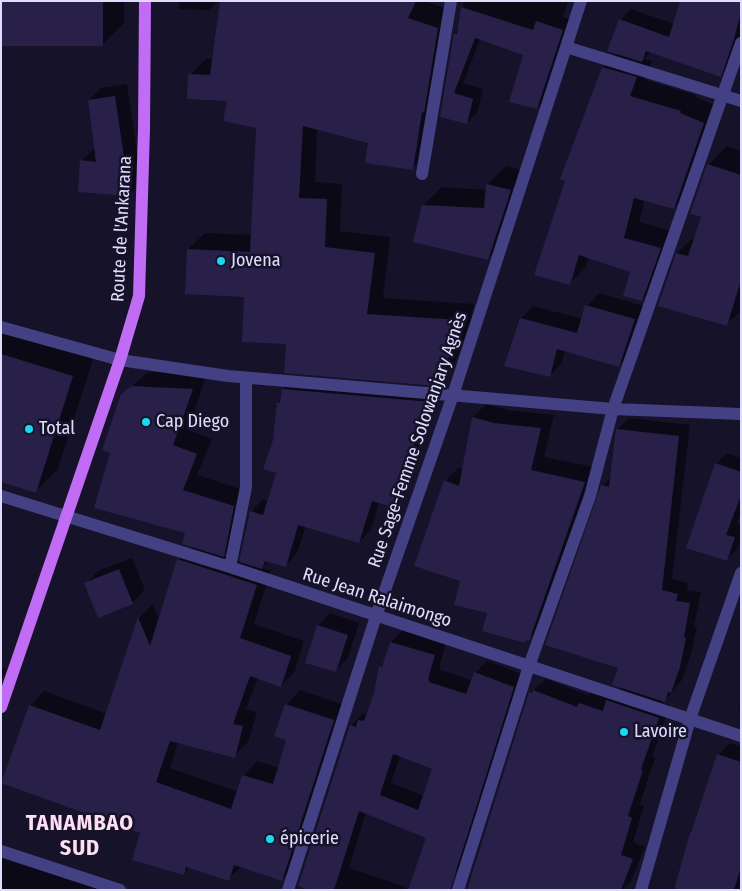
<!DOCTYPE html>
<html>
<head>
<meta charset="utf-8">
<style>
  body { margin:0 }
  #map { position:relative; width:742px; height:891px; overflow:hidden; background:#161229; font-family:"Fira Sans Condensed",sans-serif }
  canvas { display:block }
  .frame { position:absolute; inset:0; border:2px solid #e0ddfc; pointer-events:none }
</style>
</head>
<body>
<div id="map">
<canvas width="742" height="891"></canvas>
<div class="frame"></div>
</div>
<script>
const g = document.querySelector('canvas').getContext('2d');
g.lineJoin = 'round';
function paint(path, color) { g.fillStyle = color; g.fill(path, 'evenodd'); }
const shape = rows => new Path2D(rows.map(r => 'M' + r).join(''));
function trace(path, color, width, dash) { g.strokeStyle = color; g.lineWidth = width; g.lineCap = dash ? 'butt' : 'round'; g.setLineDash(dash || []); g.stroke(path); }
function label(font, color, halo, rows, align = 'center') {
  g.font = font + ' "Fira Sans Condensed",sans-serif'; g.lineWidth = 5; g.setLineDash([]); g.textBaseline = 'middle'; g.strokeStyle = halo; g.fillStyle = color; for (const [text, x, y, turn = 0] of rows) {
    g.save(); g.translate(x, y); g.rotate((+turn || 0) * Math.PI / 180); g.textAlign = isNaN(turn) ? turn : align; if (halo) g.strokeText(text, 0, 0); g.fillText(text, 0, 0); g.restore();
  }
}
paint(shape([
  [1,1,124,1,124,23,102,45,1,45],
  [179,1,218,1,209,10,179,9],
  [229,1,424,1,454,11,428,153,412,169,370,142,317,128,315,182,342,184,340,231,390,237,383,298,474,304,470,322,453,368,436,384,288,343,245,296,188,249,205,233,252,235,257,127,228,100,190,75,206,59,213,59],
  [464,1,568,1,563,17,572,20,547,99,536,109,510,101,524,54,480,39,463,83,483,89,477,113,466,123,441,116,455,33,459,29],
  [741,1,741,38,731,64,720,75,651,51,644,59,652,61,645,80,696,95,695,97,720,107,690,192,674,208,645,199,639,222,676,232,658,284,642,300,631,272,589,257,586,267,570,283,567,180,562,178,603,67,617,53,620,20,631,9,674,24],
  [741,72,741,82,738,81],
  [127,84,137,152,144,153,142,182,129,195,81,161,94,149,96,149,89,100,101,88],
  [727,146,741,151,741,311,727,324,659,305,677,253,696,235,703,216,708,165],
  [506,166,528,172,506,240,488,258,423,205,442,187,487,190,488,184],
  [599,293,647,307,631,353,619,365,565,350,562,363,549,376,521,319,533,306,583,319,587,306],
  [1,324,95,353,58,469,35,492,1,481],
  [148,372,207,374,188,430,212,439,197,475,248,491,239,540,223,555,241,561,251,512,263,499,268,501,277,473,275,440,278,404,282,399,283,389,295,377,442,390,419,450,416,452,404,493,392,506,379,502,371,530,359,542,306,526,297,553,285,566,269,561,262,568,271,570,254,624,304,641,295,671,281,686,258,677,246,709,257,712,248,742,234,756,178,742,170,768,238,792,243,776,257,761,279,768,288,739,286,705,300,690,348,706,296,865,282,879,242,866,228,879,190,867,184,873,142,832,30,706,44,691,107,714,139,618,153,604,159,620,178,560,192,546,187,533,112,453,122,395],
  [486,404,508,410,554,415,544,457,598,468,542,626,525,642,489,612,462,580,445,481,458,468,463,469,473,417],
  [629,418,690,425,672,579,688,583,687,590,701,592,694,626,697,627,691,654,682,680,662,703,670,705,652,757,655,758,640,804,644,806,633,842,645,847,631,881,622,890,471,890,530,693,546,679,588,695,592,692,610,698,622,687,602,486,611,477,617,430],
  [727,453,741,458,741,512,737,524,741,525,741,540,738,548,727,559,716,464],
  [132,558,145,590,132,603,86,584,98,571],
  [330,613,359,623,348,658,335,671,318,626],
  [403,630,446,643,439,667,441,667,440,670,472,680,475,673,487,661,525,675,465,864,453,876,428,837,366,812,349,868,406,887,405,890,307,890,351,726,363,713,365,714,369,711,375,694,380,667,385,662,391,642],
  [400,756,434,769,424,796,391,783],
  [1,668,6,669,1,682],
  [741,700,741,710,738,709],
  [730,743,741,747,741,890,674,890,718,755],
  [1,858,101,890,1,890]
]), '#0007');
paint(shape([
  [2,1,103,1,103,46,1,46],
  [220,1,416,1,408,18,438,28,424,113,422,112,413,170,365,163,368,143,303,126,299,198,327,199,325,247,375,253,367,314,459,320,454,344,437,386,284,373,286,344,242,342,244,297,185,294,187,249,250,252,256,128,223,121,227,101,187,99,188,74,210,75],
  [680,1,741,1,741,12,734,39,721,77,646,51,642,62,607,51,619,19,669,37],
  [461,7,533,30,536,21,563,30,537,109,509,102,523,55,475,38,454,93,473,99,467,124,440,117,454,33,457,34],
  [602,67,637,77,630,96,681,111,680,113,704,123,674,209,634,198,624,238,661,248,642,301,623,296,630,272,579,255,570,285,534,275,565,181,560,179],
  [115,96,125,164,133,165,130,196,78,192,80,160,96,162,88,100],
  [707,164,741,175,741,280,727,326,658,306,676,253,688,256,701,217,690,214],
  [486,184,511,190,488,260,413,242,422,205,484,208],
  [585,305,635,319,619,367,557,349,550,377,504,366,520,318,577,333],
  [1,354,73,376,36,493,1,482],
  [132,386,193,389,173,445,197,454,183,490,234,506,224,557,182,544,185,533,94,508,110,453,102,450,121,394],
  [282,389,431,402,400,481,392,507,372,501,359,543,298,525,286,567,265,561,262,569,239,562,250,511,263,515,276,473,263,469,273,440,277,403,280,403],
  [472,417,494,423,541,428,531,470,585,482,529,641,526,640,525,643,482,631,487,613,454,605,460,581,414,566,444,480,459,486],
  [616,429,679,436,662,590,678,594,676,601,690,603,684,637,686,638,680,667,671,693,668,692,665,702,612,685,618,668,545,645,601,485,609,487],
  [715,463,741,472,741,495,726,535,735,537,727,561,686,548],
  [177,559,257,585,240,638,291,656,281,687,250,676,233,724,243,726,235,758,170,741,156,782,231,809,242,775,273,784,286,740,274,736,285,704,334,720,282,881,234,865,229,881,186,867,184,875,132,860,140,833,1,783,29,705,100,730,138,617,150,646],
  [119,569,133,604,98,618,84,583],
  [317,625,348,635,336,672,305,663],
  [390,642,435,655,428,679,429,679,429,682,466,694,474,672,514,687,450,890,408,890,426,838,359,811,334,890,309,890,298,886,350,725,356,727,358,720,364,721,374,693,379,666,382,667],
  [393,754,432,769,418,810,380,795],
  [533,690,577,707,579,703,603,711,606,700,659,718,641,769,643,770,628,816,632,818,621,855,633,859,621,890,467,890,529,692,532,693],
  [717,754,741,762,741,867,734,890,674,890,690,833,691,833]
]), '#282048');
trace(shape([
  [566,47,741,101],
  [422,174,451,1],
  [1,327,120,360,228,376,613,409,741,414],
  [1,496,230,567,741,736],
  [230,567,246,487,246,378],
  [1,851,120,890],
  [288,890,376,616,453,395,581,1],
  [458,890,529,666,590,496,613,409,741,43],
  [641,890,690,719,741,573]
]), '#434184', 12);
trace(shape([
  [1,707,120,360,139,296,144,129,145,1]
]), '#c06cf4', 12);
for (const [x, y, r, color] of [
  [221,261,5,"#17daee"],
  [146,422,5,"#17daee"],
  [29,429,5,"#17daee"],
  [624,732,5,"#17daee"],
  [270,839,5,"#17daee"]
]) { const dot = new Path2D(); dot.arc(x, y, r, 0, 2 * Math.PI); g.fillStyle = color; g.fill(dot); trace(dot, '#161229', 2); }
label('18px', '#e0ddfc', '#161229', [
  ["Route de l'Ankarana",122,229,-87],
  ["Rue Sage-Femme Solowanjary Agnès",418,440,-71],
  ["Rue Jean Ralaimongo",377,598,18]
]);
label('18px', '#e0ddfc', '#161229', [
  ["Jovena",231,261],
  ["Cap Diego",156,422],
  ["Total",39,429],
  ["Lavoire",634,732],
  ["épicerie",280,839]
], 'left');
g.letterSpacing = '1px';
label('bold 22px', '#fddef2', '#161229', [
  ["TANAMBAO",80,824],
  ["SUD",80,849]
]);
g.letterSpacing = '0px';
</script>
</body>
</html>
